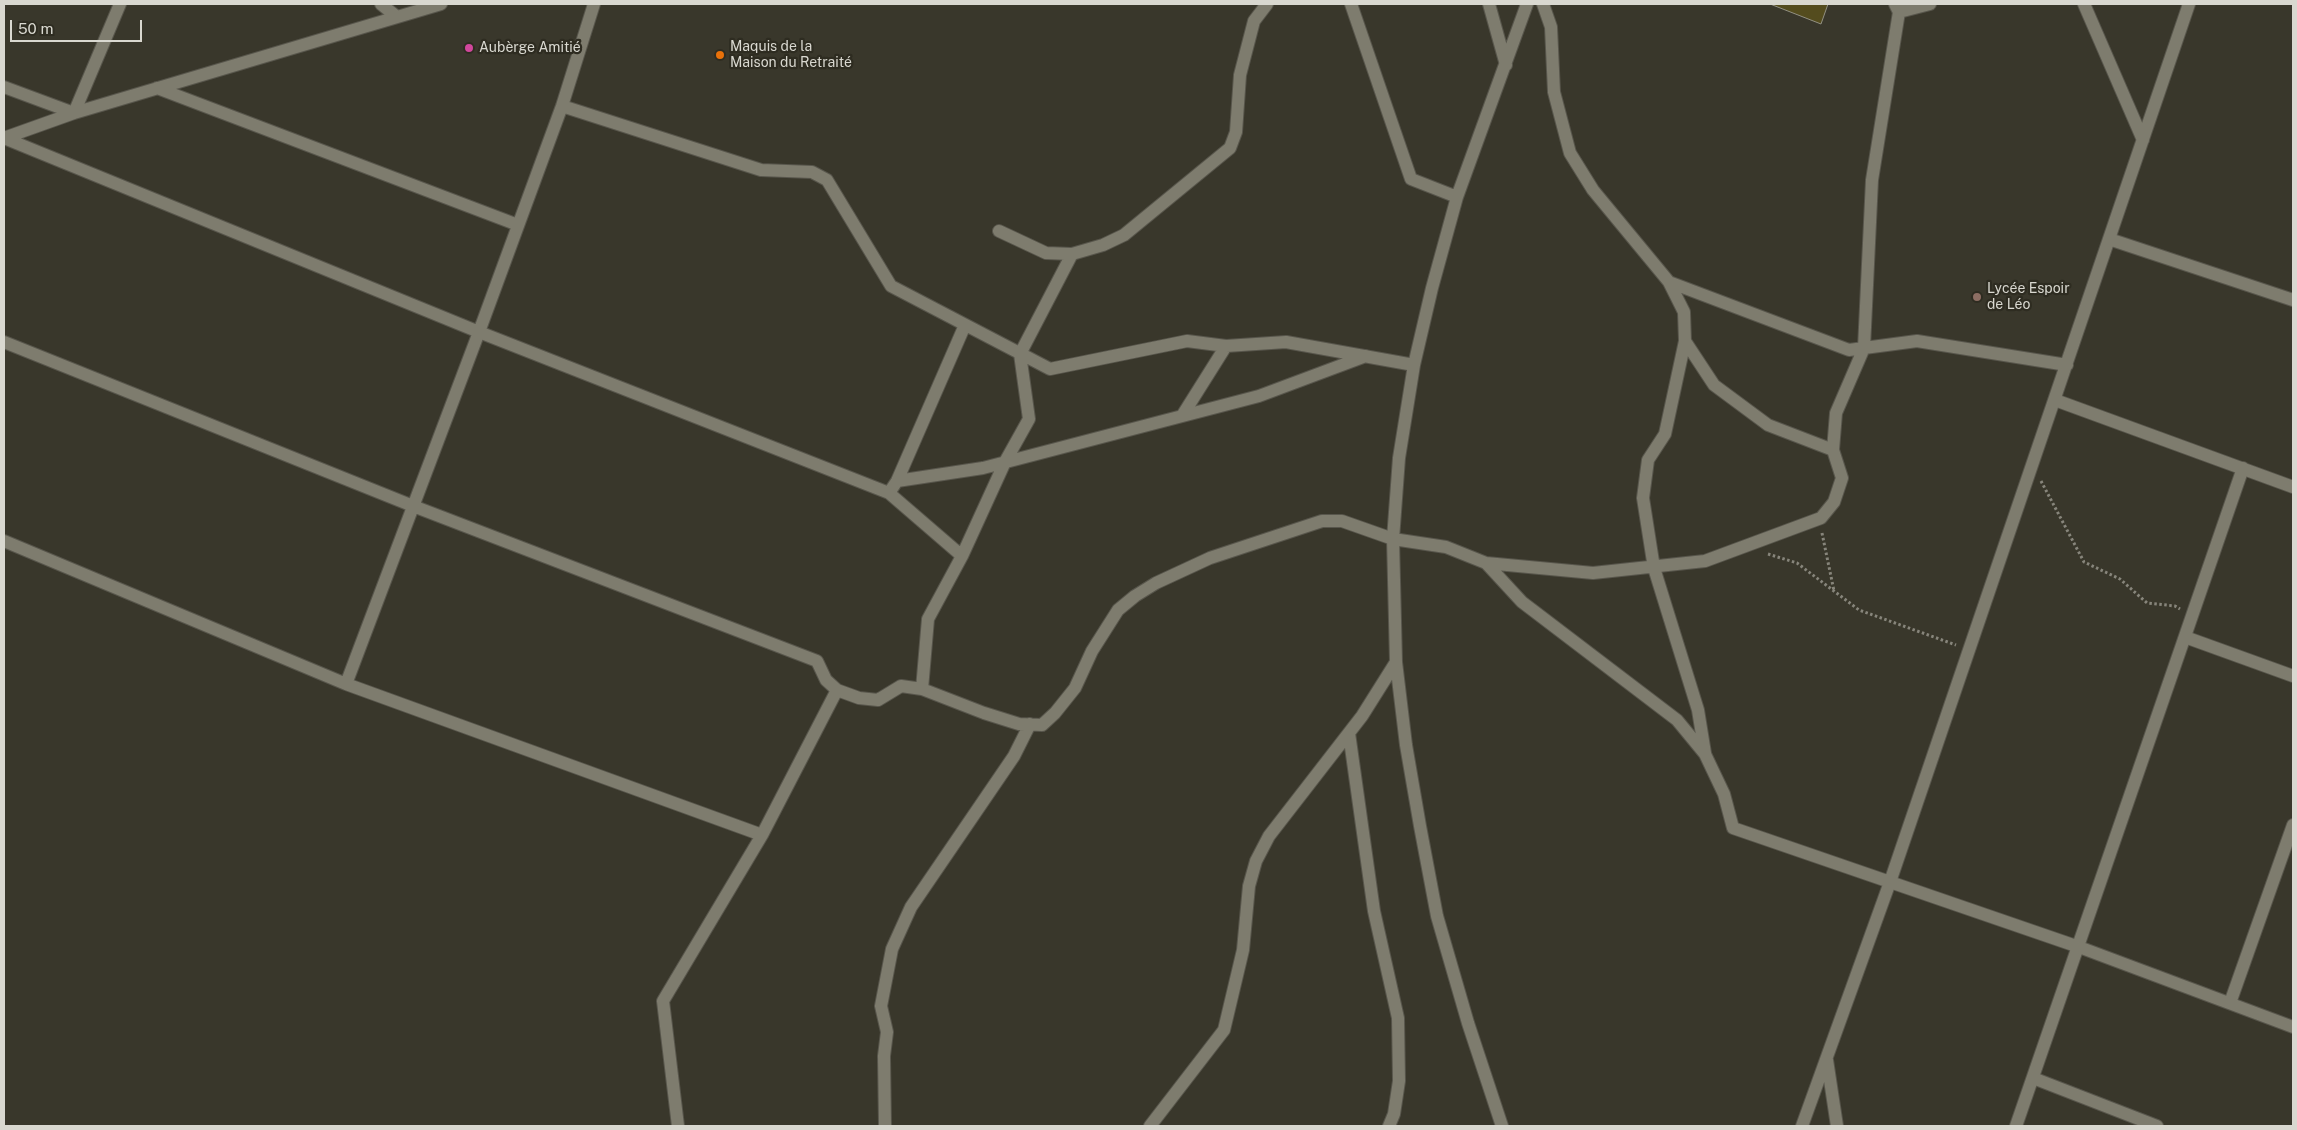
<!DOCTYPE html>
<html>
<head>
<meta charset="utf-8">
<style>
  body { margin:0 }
  #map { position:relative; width:2297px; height:1130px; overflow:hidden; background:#39372b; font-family:"Public Sans",sans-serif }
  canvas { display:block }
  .frame { position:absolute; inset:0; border:5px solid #d9d8d0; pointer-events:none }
  .scale { position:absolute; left:10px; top:20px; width:132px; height:22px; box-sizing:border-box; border:2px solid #d9d8d0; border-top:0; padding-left:6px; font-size:15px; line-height:18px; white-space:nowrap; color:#d9d8d0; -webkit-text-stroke:4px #2e2c21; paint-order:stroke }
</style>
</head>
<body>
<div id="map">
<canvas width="2297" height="1130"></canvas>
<div class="frame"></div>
<div class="scale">50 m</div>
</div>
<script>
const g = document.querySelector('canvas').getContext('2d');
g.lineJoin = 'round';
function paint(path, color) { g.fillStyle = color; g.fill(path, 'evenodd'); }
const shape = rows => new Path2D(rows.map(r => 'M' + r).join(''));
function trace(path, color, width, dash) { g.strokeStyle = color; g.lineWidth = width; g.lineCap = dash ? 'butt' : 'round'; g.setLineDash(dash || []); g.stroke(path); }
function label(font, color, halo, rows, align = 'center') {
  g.font = font + ' "Public Sans",sans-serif'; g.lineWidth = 4.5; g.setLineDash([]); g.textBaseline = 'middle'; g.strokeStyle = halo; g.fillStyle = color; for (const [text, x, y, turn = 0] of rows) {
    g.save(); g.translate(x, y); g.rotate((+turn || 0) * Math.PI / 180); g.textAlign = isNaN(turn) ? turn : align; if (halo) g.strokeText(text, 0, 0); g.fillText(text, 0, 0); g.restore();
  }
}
const building = shape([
  [1770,4,1828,4,1821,24,1770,4]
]);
paint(building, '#544c1e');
trace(building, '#929082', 1);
const minor = shape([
  [381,4,397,17],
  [1351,4,1411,179,1457,197],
  [1489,4,1506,65],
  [1543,4,1551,27,1554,92,1570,153,1593,190,1669,282,1849,350,1917,341,2067,365],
  [2084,4,2143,140],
  [1899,12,1930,4],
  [4,87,74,113,120,4],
  [157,88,518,225],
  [562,106,761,170,812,172,827,180,891,286,1050,369,1187,341,1226,346,1286,342,1414,365],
  [4,138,479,332,889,493],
  [4,138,74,113,441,4],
  [999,231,1046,253,1072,254,1103,245,1124,235,1230,148,1236,132,1240,75,1254,21,1267,4],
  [2109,239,2293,300],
  [1669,282,1684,312,1685,341,1665,434,1648,460,1643,498,1654,568,1698,710,1705,753],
  [1685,341,1714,385,1768,425,1833,450],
  [4,342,413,506,817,661,826,680,837,690,859,698,878,700,901,686,922,689,984,713,1019,724,1042,725,1055,713,1075,688,1092,651,1118,610,1135,596,1156,583,1210,558,1322,521,1342,521,1393,539,1446,547,1486,563,1522,602,1677,720,1705,754,1724,794,1733,828,2079,947,2293,1027],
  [2055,400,2293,487],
  [1182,416,1226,346],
  [897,481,983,468,1259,396,1366,356],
  [4,541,346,684,762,835],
  [962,556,889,493,897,481,965,325],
  [1486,563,1593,573,1705,561,1821,518,1834,502,1842,478,1833,450,1836,413,1864,348,1872,180,1899,12,1895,4],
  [2185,637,2293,676],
  [346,684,479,332,562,106,594,4],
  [922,689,928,619,962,556,1005,462,1029,419,1020,354,1072,254],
  [1349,733,1374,911,1398,1018,1399,1081,1394,1114,1389,1126],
  [2230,1003,2293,825],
  [1827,1060,1837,1126],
  [2033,1078,2157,1126],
  [678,1126,663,1001,762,835,837,690],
  [885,1126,884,1056,887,1032,881,1006,892,949,911,907,1014,756,1030,724],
  [1150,1126,1224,1030,1243,950,1249,886,1256,861,1269,836,1362,716,1396,662],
  [1502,1126,1468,1023,1437,916,1420,826,1406,745,1396,662,1393,539,1399,458,1414,365,1432,288,1457,197,1527,4],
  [1802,1126,1890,882,2189,4],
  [2016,1126,2243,468]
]);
trace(minor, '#58564c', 14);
trace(shape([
  [2041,481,2084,562,2120,579,2147,603,2175,606,2180,609],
  [1822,533,1834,591],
  [1768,554,1797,563,1859,610,1956,645]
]), '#87857b', 3, [2.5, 2.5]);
trace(minor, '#7e7c6e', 12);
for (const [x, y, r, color] of [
  [469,48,5,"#d1479c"],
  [720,55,5,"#e8710a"],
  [1977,297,5,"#8d6e63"]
]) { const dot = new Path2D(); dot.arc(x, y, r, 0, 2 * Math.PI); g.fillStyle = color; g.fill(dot); trace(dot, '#2e2c21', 2); }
label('14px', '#d9d8d0', '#2e2c21', [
  ["Maquis de la",730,47],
  ["Maison du Retraité",730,63],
  ["Aubèrge Amitié",479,48],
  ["Lycée Espoir",1987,289],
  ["de Léo",1987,305]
], 'left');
</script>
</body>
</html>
